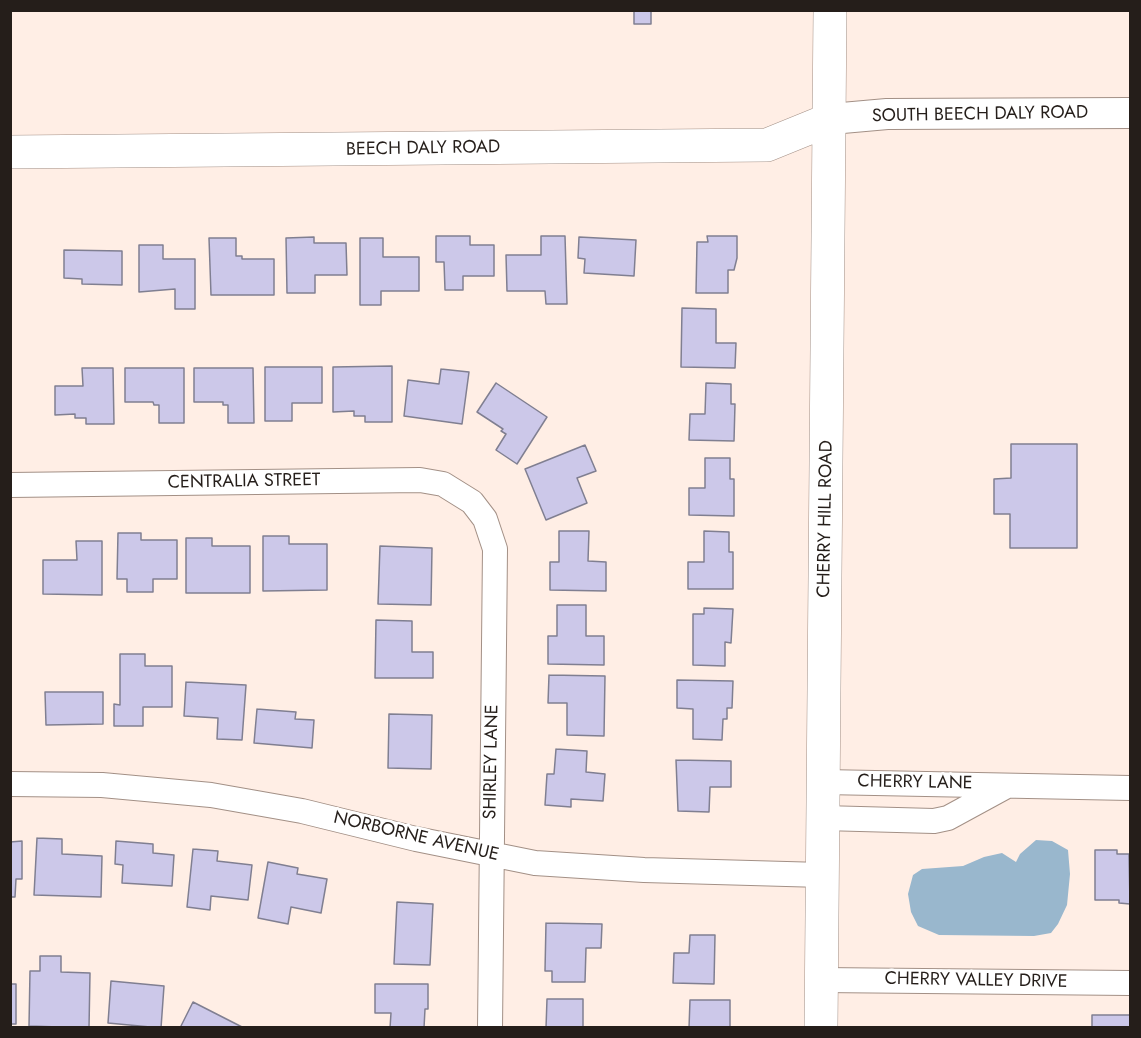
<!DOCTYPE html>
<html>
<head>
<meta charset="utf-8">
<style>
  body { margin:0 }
  #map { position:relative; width:1141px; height:1038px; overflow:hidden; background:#ffeee5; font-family:Jost,sans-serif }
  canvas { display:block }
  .frame { position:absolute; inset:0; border:12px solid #251e1a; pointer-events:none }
</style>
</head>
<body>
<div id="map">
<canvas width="1141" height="1038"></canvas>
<div class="frame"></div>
</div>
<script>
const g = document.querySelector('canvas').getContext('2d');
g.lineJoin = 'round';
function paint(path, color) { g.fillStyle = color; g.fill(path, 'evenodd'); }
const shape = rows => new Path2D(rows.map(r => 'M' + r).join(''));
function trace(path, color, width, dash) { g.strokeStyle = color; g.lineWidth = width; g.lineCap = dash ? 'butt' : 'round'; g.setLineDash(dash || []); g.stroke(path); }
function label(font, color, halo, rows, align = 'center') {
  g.font = font + ' Jost,sans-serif'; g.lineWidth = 5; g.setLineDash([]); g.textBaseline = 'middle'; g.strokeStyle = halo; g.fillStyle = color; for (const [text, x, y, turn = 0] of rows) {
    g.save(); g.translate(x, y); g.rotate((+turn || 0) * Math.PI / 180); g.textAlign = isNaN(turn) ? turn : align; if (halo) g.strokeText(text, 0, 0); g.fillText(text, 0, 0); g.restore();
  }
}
paint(shape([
  [1036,840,1052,841,1068,850,1070,874,1067,905,1058,924,1051,933,1034,936,939,935,918,926,911,912,908,894,913,875,922,869,963,866,984,857,1002,853,1016,862,1020,854]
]), '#99b7cd');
const building = shape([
  [634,10,651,10,651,24,634,24,634,10],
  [436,236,470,236,470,245,494,245,494,276,463,276,463,290,445,290,444,262,436,262,436,236],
  [541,236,565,236,567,304,546,304,545,291,507,291,506,255,541,255,541,236],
  [707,236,737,236,737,258,734,270,728,270,728,293,696,293,697,242,708,242,707,236],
  [314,237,314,243,346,243,347,275,315,275,315,293,287,293,286,238,314,237],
  [579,237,636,240,634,276,584,273,585,259,578,258,579,237],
  [209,238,236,238,236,256,242,256,242,259,274,259,274,295,211,295,209,238],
  [360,238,383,238,383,257,419,257,419,291,381,291,381,305,360,305,360,238],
  [139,245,163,245,163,259,195,259,195,309,175,309,175,289,139,292,139,245],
  [64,250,122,251,122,285,82,284,82,279,64,278,64,250],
  [682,308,716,309,716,343,736,343,735,368,681,367,682,308],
  [392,366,392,422,365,422,365,416,354,416,354,411,333,412,333,367,392,366],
  [265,367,322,367,322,403,292,403,292,421,265,421,265,367],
  [82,368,113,368,114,424,86,424,86,418,75,418,75,414,55,415,55,386,83,386,82,368],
  [125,368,184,368,184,423,159,423,159,405,154,405,153,402,125,402,125,368],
  [194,368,253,368,254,423,228,423,228,405,223,405,223,402,194,402,194,368],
  [441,369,469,372,462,424,404,416,408,380,439,384,441,369],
  [496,383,547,417,517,464,496,450,506,434,501,431,503,429,477,412,496,383],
  [706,383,731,384,731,404,735,404,734,441,689,440,690,414,705,414,706,383],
  [1011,444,1077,444,1077,548,1010,548,1010,514,994,514,994,479,1011,478,1011,444],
  [585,445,596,471,577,478,587,503,546,520,525,469,585,445],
  [705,458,730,458,730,479,734,479,734,516,689,515,689,488,705,488,705,458],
  [559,531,589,531,588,561,606,562,606,591,550,590,550,562,559,562,559,531],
  [704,531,729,532,729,552,733,552,733,589,688,589,688,562,704,562,704,531],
  [118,533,141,533,141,540,177,540,177,579,153,579,153,592,127,592,127,579,117,579,118,533],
  [263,536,289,536,289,544,327,544,327,590,263,591,263,536],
  [186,538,212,538,212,546,250,546,250,593,186,593,186,538],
  [76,541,102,541,102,595,43,594,43,560,77,560,76,541],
  [380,546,432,548,431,605,378,604,380,546],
  [557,605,586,605,586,636,604,636,604,665,548,664,548,636,557,636,557,605],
  [704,608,733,609,731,643,725,642,725,666,693,665,693,614,704,614,704,608],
  [376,620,412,621,412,652,433,652,433,678,375,678,376,620],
  [120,654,145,654,145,666,172,666,172,707,143,707,143,726,114,726,114,704,120,705,120,654],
  [549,675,605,676,604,736,567,735,567,703,548,703,549,675],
  [677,680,733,681,732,708,727,708,727,719,723,719,722,740,693,739,693,709,677,708,677,680],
  [186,682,246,685,242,740,217,739,218,718,184,716,186,682],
  [45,692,103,692,103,724,46,725,45,692],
  [257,709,296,712,295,719,314,720,312,748,254,743,257,709],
  [389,714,432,715,431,769,388,768,389,714],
  [556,749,587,751,586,772,605,774,603,801,571,799,571,807,545,805,547,774,554,774,556,749],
  [676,760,731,761,731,787,710,787,709,812,678,811,676,760],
  [37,838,62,839,62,854,102,856,101,897,34,895,37,838],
  [22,841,22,879,16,879,15,897,10,897,10,842,22,841],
  [116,841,153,844,153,853,174,855,172,886,122,883,123,865,115,864,116,841],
  [193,849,218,851,217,861,252,865,248,900,211,896,210,910,187,907,193,849],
  [1095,850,1117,850,1117,854,1129,854,1130,904,1119,903,1119,900,1095,900,1095,850],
  [268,862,298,868,297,874,327,879,321,913,291,907,288,924,258,918,268,862],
  [397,902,433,904,430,965,394,964,397,902],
  [546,923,602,924,601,948,586,948,585,982,552,982,552,971,545,971,546,923],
  [690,935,715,935,714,984,673,983,674,953,689,953,690,935],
  [40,956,61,956,61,972,90,973,89,1028,29,1026,30,971,40,971,40,956],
  [111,981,164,986,161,1028,108,1023,111,981],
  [10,984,16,984,16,1024,10,1024,10,984],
  [375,984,428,984,428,1009,425,1009,424,1028,390,1028,391,1013,375,1013,375,984],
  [547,999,583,999,583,1028,546,1028,547,999],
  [690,1000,730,1000,730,1028,689,1028,690,1000],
  [193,1002,244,1028,180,1028,193,1002],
  [1092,1015,1130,1015,1130,1028,1092,1028,1092,1015]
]);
paint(building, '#ccc8e9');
trace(building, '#807f91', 1.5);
const minor = shape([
  [10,485,420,480,443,484,472,502,485,519,495,549,490,1028],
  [824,782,1130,788],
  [10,784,102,785,211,795,302,811,416,839,535,863,644,870,822,875],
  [823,818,934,821,948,818,1005,787],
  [821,980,1130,983]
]);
const tertiary = shape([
  [831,119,887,114,1130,113]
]);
const secondary = shape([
  [10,152,767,145,831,119],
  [821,1028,830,10]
]);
trace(minor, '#a39086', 26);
trace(tertiary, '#a39086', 32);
trace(secondary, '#a39086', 34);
trace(minor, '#fff', 24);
trace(tertiary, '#fff', 30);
trace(secondary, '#fff', 33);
label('18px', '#251e1a', '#fff', [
  ["SOUTH BEECH DALY ROAD",980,115,-1],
  ["BEECH DALY ROAD",423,149,-1],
  ["CENTRALIA STREET",244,482,-1],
  ["CHERRY HILL ROAD",826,519,-89],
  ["SHIRLEY LANE",492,762,-89],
  ["CHERRY LANE",915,783,1],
  ["NORBORNE AVENUE",416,837,13],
  ["CHERRY VALLEY DRIVE",976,981,1]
]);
</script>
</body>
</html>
